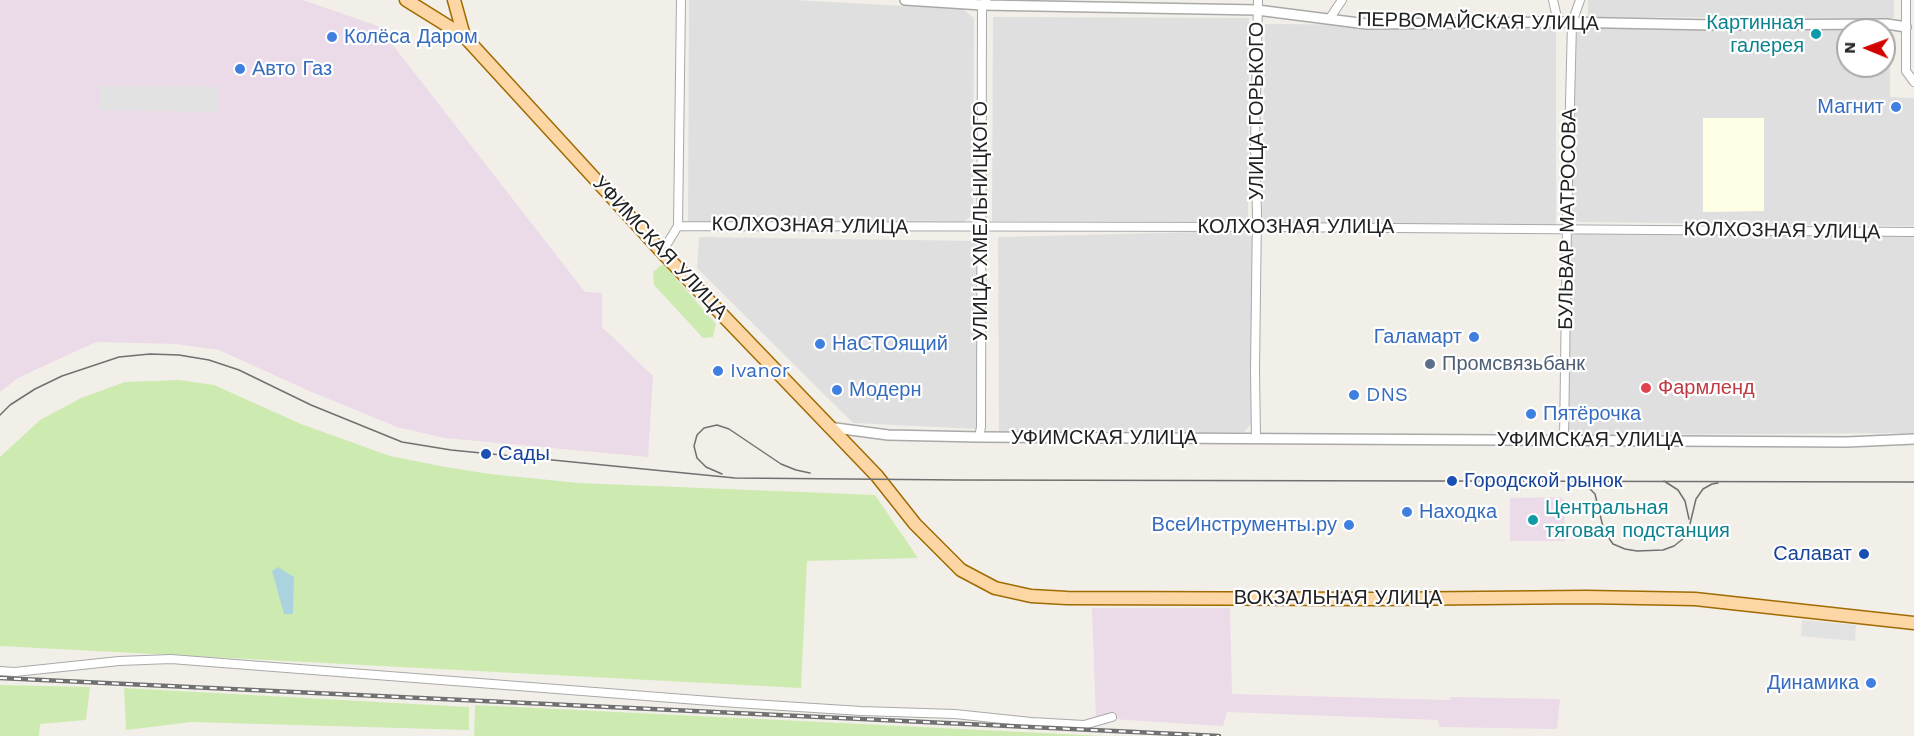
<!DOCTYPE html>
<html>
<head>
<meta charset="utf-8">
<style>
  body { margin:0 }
  #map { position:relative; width:1914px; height:736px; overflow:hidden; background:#f2efe9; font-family:"Work Sans",sans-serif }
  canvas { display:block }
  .north { position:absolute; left:1836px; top:18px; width:60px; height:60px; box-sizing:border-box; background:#fff; border:2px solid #a7a7a7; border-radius:50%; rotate:271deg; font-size:16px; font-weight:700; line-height:24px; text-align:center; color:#222 }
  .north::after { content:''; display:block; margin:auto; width:21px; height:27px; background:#d40000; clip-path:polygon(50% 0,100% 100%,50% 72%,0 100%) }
</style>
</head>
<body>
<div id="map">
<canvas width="1914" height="736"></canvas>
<div class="north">N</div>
</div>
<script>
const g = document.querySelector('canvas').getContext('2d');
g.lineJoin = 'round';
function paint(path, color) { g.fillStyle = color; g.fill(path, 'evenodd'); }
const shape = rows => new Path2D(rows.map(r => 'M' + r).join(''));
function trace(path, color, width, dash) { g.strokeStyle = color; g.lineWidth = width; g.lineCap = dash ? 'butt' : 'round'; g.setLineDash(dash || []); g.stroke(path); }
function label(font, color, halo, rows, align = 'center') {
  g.font = font + ' "Work Sans",sans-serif'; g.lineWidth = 4.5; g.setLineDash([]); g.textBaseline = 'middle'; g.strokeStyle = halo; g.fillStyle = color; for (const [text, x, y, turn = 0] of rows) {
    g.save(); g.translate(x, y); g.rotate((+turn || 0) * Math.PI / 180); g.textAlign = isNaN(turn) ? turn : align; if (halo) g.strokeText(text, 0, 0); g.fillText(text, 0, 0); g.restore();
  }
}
paint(shape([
  [689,0,793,0,963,9,974,18,973,214,964,222,688,222],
  [1588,0,1894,0,1894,18,1588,17],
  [993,17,1249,18,1248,222,992,221],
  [1265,24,1556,26,1556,225,1262,223],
  [1575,26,1890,27,1890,97,1914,98,1914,226,1581,222,1570,220],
  [1848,30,1884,30,1884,66,1848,66],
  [1241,231,1252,237,1251,424,1244,432,999,431,998,237],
  [1570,234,1914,235,1914,433,1569,435],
  [699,237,978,241,977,429,853,423,697,268]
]), '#e0dfdf');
paint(shape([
  [0,0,303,0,378,26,585,292,602,293,602,327,653,376,648,457,445,438,397,427,307,390,219,350,176,344,96,342,18,378,0,392],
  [1561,497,1564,501,1565,541,1510,541,1510,498],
  [1092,608,1230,608,1232,694,1450,700,1451,697,1560,699,1557,729,1439,727,1438,720,1227,712,1223,726,1096,718]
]), '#ebdbe8');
paint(shape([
  [1764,118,1764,211,1703,212,1703,118]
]), '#ffffe5');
paint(shape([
  [664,265,716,324,713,337,703,338,654,285,653,272,660,266],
  [179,380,214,385,301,424,390,456,446,467,490,474,579,483,875,495,918,558,807,561,801,688,0,646,0,457,40,420,81,398,125,382],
  [0,685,90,687,86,720,40,724,39,736,0,736],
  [124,688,469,707,469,730,192,722,126,730],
  [475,705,1104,736,474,736]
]), '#cdebb0');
paint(shape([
  [100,86,217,87,217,112,100,110],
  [1802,620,1856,625,1855,641,1801,636]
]), '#e2e2e2');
paint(shape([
  [278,567,294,577,293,614,284,614,272,571]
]), '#aad3df');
const minor = shape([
  [1553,0,1558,22],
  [1906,0,1906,71,1914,82],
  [1330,18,1342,0],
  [678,226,1264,227,1914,232],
  [662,252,678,226,681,0],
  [979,437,981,427,982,5,986,0],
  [1256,439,1255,370,1257,213,1255,147,1258,0],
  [1564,440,1567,224,1572,23,1580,0],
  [0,671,15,672,119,661,171,659,736,703,861,711,955,714,1031,722,1084,725,1112,717]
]);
const tertiary = shape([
  [905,0,982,5,1257,10,1367,24,1558,22,1714,25,1887,24,1906,27],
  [828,427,888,435,979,437,1847,442,1914,439]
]);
const primary = shape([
  [406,0,464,36,662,252,877,476,915,524,961,570,995,588,1031,596,1067,598,1379,599,1586,597,1695,599,1914,623],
  [454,0,464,36]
]);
trace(minor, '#a9a9a9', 10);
trace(tertiary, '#a9a9a9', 12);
trace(primary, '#a06b00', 15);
trace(minor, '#fff', 8);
trace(tertiary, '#fff', 9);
trace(primary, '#fcd6a4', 12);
trace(shape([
  [0,415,10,405,35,389,62,376,119,357,150,354,179,355,209,360,239,370,311,405,402,442,451,450,735,478,960,480,1914,482],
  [722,474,706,467,697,458,694,446,697,435,704,428,717,425,729,429,781,464,796,470,810,473],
  [1664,481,1678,490,1685,501,1689,519],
  [1577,482,1587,486,1595,494,1604,531,1613,544,1625,549,1637,551,1663,550,1674,546,1684,538,1689,528,1696,499,1703,489,1712,484,1718,483]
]), '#707070', 1.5);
const rail = shape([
  [0,678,1219,736]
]);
trace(rail, '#707070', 4.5);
trace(rail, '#fff', 2, [7]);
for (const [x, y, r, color] of [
  [1816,34,6,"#0f9aa8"],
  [332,37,6,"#3f7fe0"],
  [240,69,6,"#3f7fe0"],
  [1896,107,6,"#3f7fe0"],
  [1474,337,6,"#3f7fe0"],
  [820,344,6,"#3f7fe0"],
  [1430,364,6,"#5c6f8a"],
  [718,371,6,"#3f7fe0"],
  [1646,388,6,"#e0444e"],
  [837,390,6,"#3f7fe0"],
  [1354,395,6,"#3f7fe0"],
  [1531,414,6,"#3f7fe0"],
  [486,454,6,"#1a4fb4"],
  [1452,481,6,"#1a4fb4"],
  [1407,512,6,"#3f7fe0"],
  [1533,520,6,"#0f9aa8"],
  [1349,525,6,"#3f7fe0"],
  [1864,554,6,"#1a4fb4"],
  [1871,683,6,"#3f7fe0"]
]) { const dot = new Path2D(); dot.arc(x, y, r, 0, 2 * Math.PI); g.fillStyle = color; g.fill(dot); trace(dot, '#fff', 2); }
label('20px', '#222', '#fff', [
  ["ПЕРВОМАЙСКАЯ УЛИЦА",1478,22,1],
  ["УЛИЦА ГОРЬКОГО",1257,111,-90],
  ["БУЛЬВАР МАТРОСОВА",1568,219,-89],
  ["УЛИЦА ХМЕЛЬНИЦКОГО",981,221,-90],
  ["КОЛХОЗНАЯ УЛИЦА",810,226,1],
  ["КОЛХОЗНАЯ УЛИЦА",1296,227],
  ["КОЛХОЗНАЯ УЛИЦА",1782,231,1],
  ["УФИМСКАЯ УЛИЦА",660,248,47],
  ["УФИМСКАЯ УЛИЦА",1104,438],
  ["УФИМСКАЯ УЛИЦА",1590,440],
  ["ВОКЗАЛЬНАЯ УЛИЦА",1338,598]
]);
label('20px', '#0d838f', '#fff', [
  ["Картинная",1804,23],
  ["галерея",1804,46],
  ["Центральная",1545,508,"left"],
  ["тяговая подстанция",1545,531,"left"]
], 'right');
label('20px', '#366cbe', '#fff', [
  ["Колёса Даром",344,37],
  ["Авто Газ",252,69],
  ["Магнит",1884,107,"right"],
  ["Галамарт",1462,337,"right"],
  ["НаСТОящий",832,344],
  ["Ivanor",730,371],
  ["Модерн",849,390],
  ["DNS",1366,395],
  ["Пятёрочка",1543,414],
  ["Находка",1419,512],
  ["ВсеИнструменты.ру",1337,525,"right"],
  ["Динамика",1859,683,"right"]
], 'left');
label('20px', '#4e5e75', '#fff', [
  ["Промсвязьбанк",1442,364]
], 'left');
label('20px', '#be3a42', '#fff', [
  ["Фармленд",1658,388]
], 'left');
label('20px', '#164399', '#fff', [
  ["Сады",498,454],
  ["Городской рынок",1464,481],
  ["Салават",1852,554,"right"]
], 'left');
</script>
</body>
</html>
